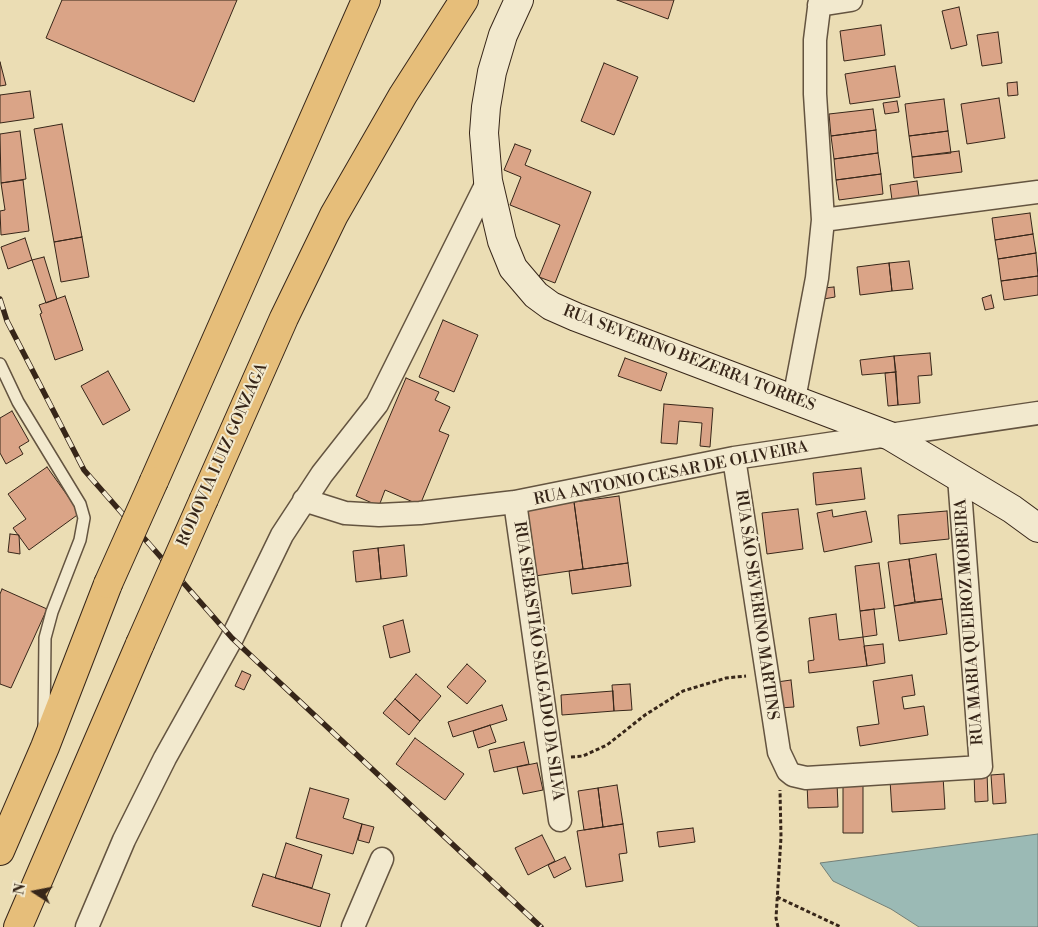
<!DOCTYPE html>
<html>
<head>
<meta charset="utf-8">
<style>
  body { margin:0 }
  #map { position:relative; width:1038px; height:927px; overflow:hidden; background:#ebddb4; font-family:"Libre Bodoni",serif }
  canvas { display:block }
  .north { position:absolute; left:10px; top:867px; width:50px; height:50px; -webkit-text-stroke:4px #f2e9ce; paint-order:stroke; rotate:281deg; font-size:14px; font-weight:700; line-height:20px; text-align:center; color:#372619 }
  .north::after { content:''; display:block; margin:auto; width:18px; height:22px; background:#372619; clip-path:polygon(50% 0,100% 100%,50% 72%,0 100%) }
</style>
</head>
<body>
<div id="map">
<canvas width="1038" height="927"></canvas>
<div class="north">N</div>
</div>
<script>
const g = document.querySelector('canvas').getContext('2d');
g.lineJoin = 'round';
function paint(path, color) { g.fillStyle = color; g.fill(path, 'evenodd'); }
const shape = rows => new Path2D(rows.map(r => 'M' + r).join(''));
function trace(path, color, width, dash) { g.strokeStyle = color; g.lineWidth = width; g.lineCap = dash ? 'butt' : 'round'; g.setLineDash(dash || []); g.stroke(path); }
function label(font, color, halo, rows, align = 'center') {
  g.font = font + ' "Libre Bodoni",serif'; g.lineWidth = 4; g.setLineDash([]); g.textBaseline = 'middle'; g.strokeStyle = halo; g.fillStyle = color; for (const [text, x, y, turn = 0] of rows) {
    g.save(); g.translate(x, y); g.rotate((+turn || 0) * Math.PI / 180); g.textAlign = isNaN(turn) ? turn : align; if (halo) g.strokeText(text, 0, 0); g.fillText(text, 0, 0); g.restore();
  }
}
const water = shape([
  [1038,834,1038,927,919,927,891,909,833,881,820,863,1038,834]
]);
paint(water, '#9bbab5');
trace(water, '#737f77', 1);
const building = shape([
  [62,0,237,0,194,102,46,38,62,0],
  [617,0,674,0,668,19,617,0],
  [959,7,967,45,951,49,942,11,959,7],
  [881,25,885,55,844,61,840,31,881,25],
  [998,32,1002,63,982,66,977,35,998,32],
  [0,62,6,85,0,86,0,62],
  [604,63,638,77,614,135,581,121,604,63],
  [895,66,900,97,850,104,845,74,895,66],
  [1017,82,1018,95,1008,96,1007,83,1017,82],
  [30,91,34,118,0,123,0,95,30,91],
  [999,98,1005,138,967,144,961,104,999,98],
  [944,99,948,131,909,136,905,104,944,99],
  [897,101,899,112,885,114,883,103,897,101],
  [873,109,876,130,831,136,829,114,873,109],
  [62,124,82,237,54,242,34,129,62,124],
  [876,130,878,153,834,159,831,136,876,130],
  [20,131,26,179,1,183,0,134,20,131],
  [948,131,951,153,912,157,909,136,948,131],
  [515,144,531,150,525,165,591,192,555,283,539,277,560,225,510,205,521,177,504,170,515,144],
  [959,151,962,172,914,178,912,157,959,151],
  [878,153,881,174,836,180,834,159,878,153],
  [881,174,883,194,839,200,836,180,881,174],
  [23,180,29,231,1,235,0,211,5,210,1,183,23,180],
  [917,181,919,196,892,200,890,185,917,181],
  [1030,213,1033,234,995,240,992,218,1030,213],
  [1033,234,1036,253,998,259,995,240,1033,234],
  [82,237,89,277,61,282,54,242,82,237],
  [25,238,32,260,8,269,1,247,25,238],
  [1036,253,1038,276,1001,281,998,259,1036,253],
  [44,257,57,299,46,303,32,260,44,257],
  [909,261,913,289,892,291,889,263,909,261],
  [889,263,892,291,860,295,857,267,889,263],
  [1038,276,1038,295,1004,300,1001,281,1038,276],
  [834,287,835,297,824,299,823,288,834,287],
  [991,295,994,308,985,310,982,298,991,295],
  [65,296,83,350,55,360,40,314,42,313,39,305,65,296],
  [443,320,478,335,454,392,419,377,443,320],
  [930,353,932,375,918,376,920,403,898,405,894,356,930,353],
  [894,356,896,372,862,375,860,360,894,356],
  [625,358,667,373,661,391,618,376,625,358],
  [108,371,130,410,103,425,81,386,108,371],
  [896,372,898,405,888,406,885,373,896,372],
  [406,378,439,392,435,400,450,407,439,431,449,435,420,505,385,490,379,506,356,496,406,378],
  [664,404,713,408,710,447,700,446,702,423,679,421,677,444,661,443,664,404],
  [12,411,29,441,19,447,23,454,6,464,0,453,0,418,12,411],
  [47,467,80,513,29,550,13,528,26,519,8,494,47,467],
  [861,468,865,499,816,505,813,473,861,468],
  [619,496,628,563,583,569,574,502,619,496],
  [574,502,583,569,535,576,526,508,574,502],
  [798,509,803,549,767,554,762,513,798,509],
  [832,510,833,517,866,511,872,542,824,552,817,513,832,510],
  [947,511,949,539,900,544,898,515,947,511],
  [10,534,19,535,20,554,8,552,10,534],
  [404,545,407,576,381,579,378,548,404,545],
  [378,548,381,579,356,582,353,551,378,548],
  [936,554,942,599,915,602,909,559,936,554],
  [909,559,915,602,894,606,888,562,909,559],
  [628,563,631,586,572,594,569,571,628,563],
  [879,563,885,608,860,611,855,566,879,563],
  [2,589,47,609,11,688,0,684,0,594,2,589],
  [942,599,947,634,899,641,894,606,942,599],
  [874,609,877,635,863,637,860,611,874,609],
  [836,614,839,640,863,637,867,666,809,673,808,661,814,660,809,618,836,614],
  [403,620,410,652,390,658,383,626,403,620],
  [883,644,885,663,867,666,864,646,883,644],
  [467,664,486,681,467,704,447,687,467,664],
  [242,671,251,675,244,690,235,686,242,671],
  [416,674,441,696,420,721,395,699,416,674],
  [912,675,915,695,902,697,904,709,924,706,928,735,860,746,857,727,879,724,873,681,912,675],
  [791,680,794,707,780,708,777,682,791,680],
  [630,684,632,710,614,711,612,685,630,684],
  [613,691,614,711,562,715,561,695,613,691],
  [395,699,420,721,409,735,383,713,395,699],
  [502,705,507,720,453,737,448,722,502,705],
  [490,725,496,742,478,748,473,731,490,725],
  [415,738,464,774,445,800,396,764,415,738],
  [524,742,529,764,494,772,489,750,524,742],
  [537,763,543,790,523,794,517,767,537,763],
  [987,772,988,801,975,802,974,773,987,772],
  [1004,774,1006,803,993,804,991,775,1004,774],
  [943,776,945,809,892,812,890,780,943,776],
  [843,782,863,782,863,833,843,833,843,782],
  [807,783,837,783,838,807,808,808,807,783],
  [617,785,623,824,603,827,598,788,617,785],
  [310,788,349,799,343,818,362,824,353,854,296,838,310,788],
  [598,788,603,827,584,830,578,791,598,788],
  [362,824,374,827,369,843,358,840,362,824],
  [623,824,627,853,619,854,623,881,586,887,577,831,623,824],
  [693,828,695,842,659,847,657,832,693,828],
  [542,835,555,861,528,875,515,848,542,835],
  [286,843,322,855,312,888,275,878,286,843],
  [565,857,571,869,554,878,548,865,565,857],
  [263,874,330,894,320,927,252,906,263,874]
]);
paint(building, '#daa487');
trace(building, '#372619', 1);
const service = shape([
  [0,364,18,402,80,504,84,518,80,540,52,612,45,638,44,726]
]);
const minor = shape([
  [819,5,851,0],
  [823,220,1038,192],
  [794,399,817,278,823,220,815,94,815,40,820,0],
  [734,458,779,752,788,771,793,775,806,778,981,767,959,477],
  [304,500,345,513,379,515,420,513,515,502,734,458,1038,413],
  [515,502,560,820],
  [87,927,124,840,165,758,232,638,282,535,322,474,377,404,488,181],
  [353,927,382,859]
]);
const secondary = shape([
  [519,0,503,35,492,72,486,107,484,133,488,181,502,241,513,268,536,295,551,306,576,317,890,436,1012,509,1038,528]
]);
const trunk = shape([
  [154,481,366,0],
  [204,499,284,318,334,215,403,95,464,0],
  [0,851,45,747,108,584],
  [18,927,140,644]
]);
trace(service, '#645440', 14);
trace(minor, '#645440', 25);
trace(secondary, '#372619', 30);
trace(trunk, '#372619', 30);
trace(shape([
  [571,757,583,756,607,745,645,715,683,691,726,678,746,676],
  [777,897,841,927],
  [778,927,776,918,781,837,780,790]
]), '#372619', 3, [4, 2.5]);
trace(service, '#f2e9ce', 11);
trace(minor, '#f2e9ce', 22);
trace(secondary, '#f2e9ce', 28);
trace(trunk, '#e6be7a', 28);
const rail = shape([
  [0,299,7,321,84,470,232,638,541,927]
]);
trace(rail, '#372619', 5.5);
trace(rail, '#f2e9ce', 4, [11]);
const trunkBridge = shape([
  [108,584,154,481],
  [140,644,204,499]
]);
trace(trunkBridge, '#372619', 30, []);
trace(trunkBridge, '#e6be7a', 28);
label('16px', '#372619', '#f2e9ce', [
  ["RUA SEVERINO BEZERRA TORRES",689,359,21],
  ["RODOVIA LUIZ GONZAGA",223,455,-66],
  ["RUA ANTONIO CESAR DE OLIVEIRA",671,474,-11],
  ["RUA SÃO SEVERINO MARTINS",756,605,82],
  ["RUA MARIA QUEIROZ MOREIRA",970,622,-94],
  ["RUA SEBASTIÃO SALGADO DA SILVA",538,661,82]
]);
</script>
</body>
</html>
